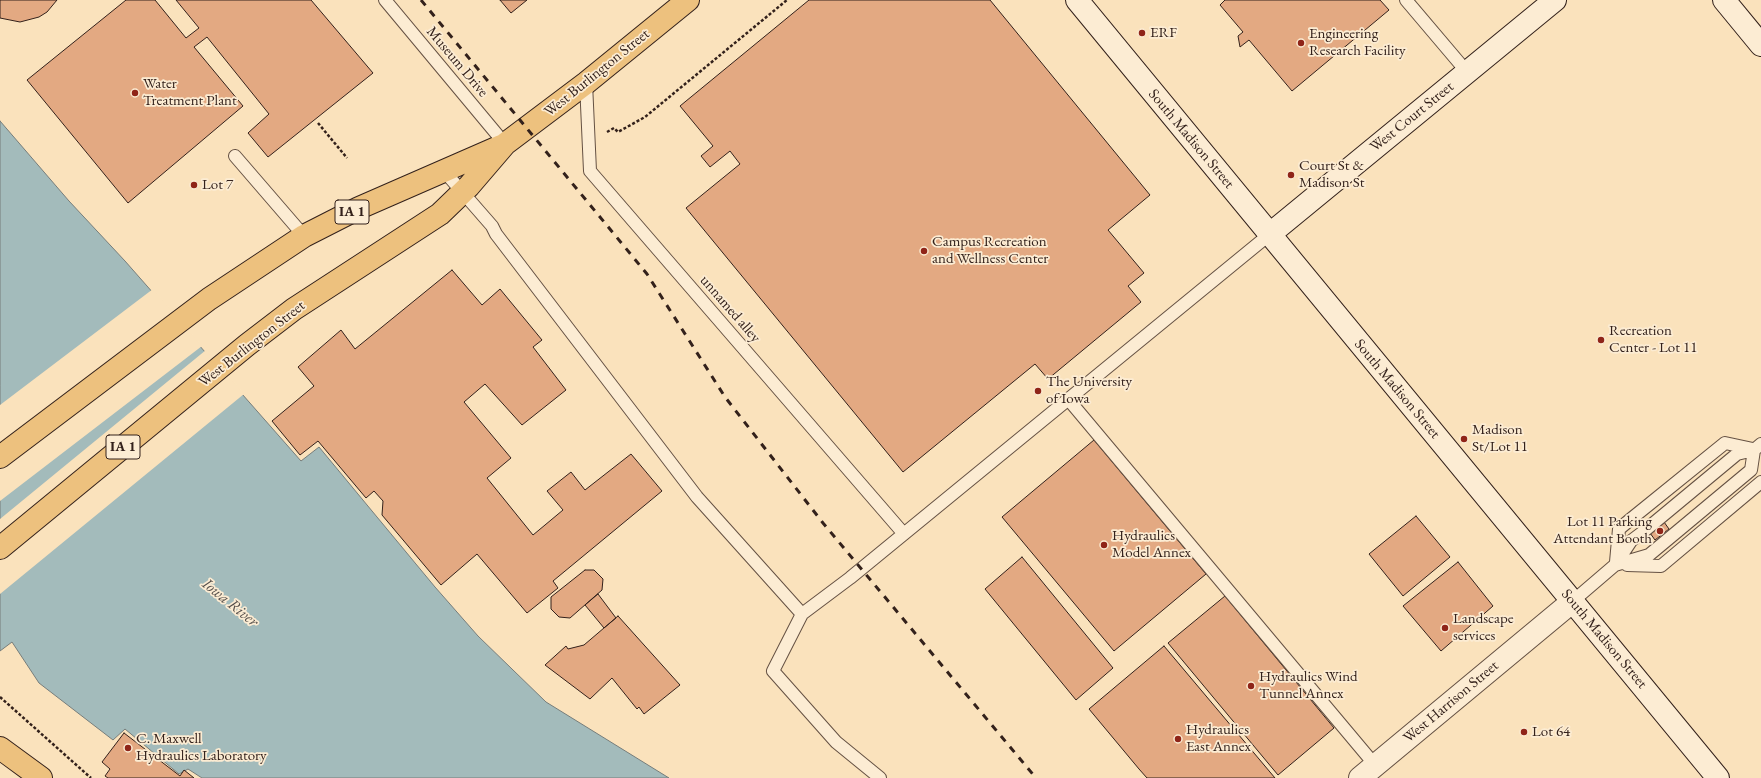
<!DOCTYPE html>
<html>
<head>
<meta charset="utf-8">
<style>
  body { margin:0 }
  canvas { display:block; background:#fae2bc }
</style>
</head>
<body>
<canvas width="1761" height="778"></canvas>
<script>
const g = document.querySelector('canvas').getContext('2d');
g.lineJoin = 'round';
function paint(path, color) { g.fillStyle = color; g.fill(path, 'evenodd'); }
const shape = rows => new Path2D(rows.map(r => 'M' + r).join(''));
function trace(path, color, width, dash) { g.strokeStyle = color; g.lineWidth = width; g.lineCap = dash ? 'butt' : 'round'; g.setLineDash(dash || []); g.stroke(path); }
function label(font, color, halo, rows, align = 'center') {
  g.font = font + ' "EB Garamond",serif'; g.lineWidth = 3.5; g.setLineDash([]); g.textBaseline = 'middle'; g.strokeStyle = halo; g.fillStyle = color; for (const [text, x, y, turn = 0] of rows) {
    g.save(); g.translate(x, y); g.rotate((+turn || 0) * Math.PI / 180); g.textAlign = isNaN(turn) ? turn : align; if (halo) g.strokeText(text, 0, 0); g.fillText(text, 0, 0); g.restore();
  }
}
const water = shape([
  [0,121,69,201,125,261,301,461,319,447,435,587,478,636,546,702,669,778,202,778,188,769,179,774,125,729,113,740,39,683,12,642,0,651,0,121]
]);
paint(water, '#a3bbbb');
trace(water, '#767d7b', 1);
paint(shape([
  [153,289,202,346,0,501,0,405],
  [206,350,244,394,0,594,0,519]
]), '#fae2bc');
const building = shape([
  [0,0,57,0,47,12,39,17,20,22,0,18,0,0],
  [126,0,155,0,186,38,199,28,176,0,311,0,373,73,268,157,248,133,269,114,207,37,194,47,243,106,128,203,27,80,126,0],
  [500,0,527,0,511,13,500,0],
  [809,0,990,0,1150,195,1108,230,1144,273,1128,286,1141,302,1048,379,1035,364,903,472,686,208,740,164,730,151,710,167,701,156,713,146,680,106,809,0],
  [1225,0,1380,0,1389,10,1292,91,1249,40,1240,47,1238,36,1243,32,1220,5,1225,0],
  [452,270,482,305,500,289,542,340,533,347,566,390,522,425,485,384,464,402,511,458,487,478,533,535,563,510,547,491,571,472,585,490,631,454,662,491,553,581,558,588,527,613,477,554,441,585,382,515,383,501,374,491,366,498,318,441,300,455,272,421,314,386,298,367,341,330,355,349,452,270],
  [1094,440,1206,574,1114,651,1002,517,1094,440],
  [1416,516,1450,557,1403,596,1369,554,1416,516],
  [1664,522,1669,529,1655,540,1650,533,1664,522],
  [1022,557,1113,668,1076,700,985,589,1022,557],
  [1458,562,1493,606,1441,651,1403,606,1458,562],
  [585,570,594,570,603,579,602,590,570,618,559,617,551,609,551,597,585,570],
  [598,594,616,618,604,628,585,605,598,594],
  [1225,596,1334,728,1278,775,1168,643,1225,596],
  [618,616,680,685,644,714,639,707,637,709,612,678,590,699,545,665,566,646,568,649,584,645,618,616],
  [1164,646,1275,778,1147,778,1139,769,1089,709,1164,646],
  [124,733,180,776,184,770,194,778,108,778,105,776,110,769,102,762,124,733]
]);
paint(building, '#e3a982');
trace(building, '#33211b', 1);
const lane = shape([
  [385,0,505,144],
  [1406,0,1467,72],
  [586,83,590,171,904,534],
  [235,156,304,236],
  [444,171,492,226,496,234,697,497,802,614,773,671,836,742,880,778],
  [1068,399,1375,765],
  [1616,562,1619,529,1631,519,1725,443,1753,449],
  [1615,565,1649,555,1751,470,1754,450],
  [1627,565,1661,566,1761,482],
  [1573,601,1615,565,1631,541,1643,532,1737,454,1754,450,1761,444],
  [802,614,850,578,1270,234]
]);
const street = shape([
  [1360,778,1573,601]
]);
const secondary = shape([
  [1077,0,1718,778],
  [1724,0,1761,45],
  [1270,234,1555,0]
]);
const primary = shape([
  [0,457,209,299,304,236,359,208,501,146],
  [0,548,247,345,294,309,440,214,469,186,505,144,586,83,688,0],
  [0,748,41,778]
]);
trace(lane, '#655143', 14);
trace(street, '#655143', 24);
trace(secondary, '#33211b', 24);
trace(primary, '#33211b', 24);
trace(shape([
  [318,123,347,158],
  [607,132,614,128,618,132,645,117,787,0],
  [0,697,91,778]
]), '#33211b', 2.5, [3, 2]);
trace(lane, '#fcecd3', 12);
trace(street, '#fcecd3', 22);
trace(secondary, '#fcecd3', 22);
trace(primary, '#edc17e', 22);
trace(shape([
  [421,0,647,274,725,397,823,523,1036,778]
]), '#33211b', 3, [7, 7]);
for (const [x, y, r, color] of [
  [1142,33,4,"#8f2418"],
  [1301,43,4,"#8f2418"],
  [135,93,4,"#8f2418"],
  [1291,175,4,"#8f2418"],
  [194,185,4,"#8f2418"],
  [924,251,4,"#8f2418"],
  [1601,340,4,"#8f2418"],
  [1038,391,4,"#8f2418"],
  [1464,439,4,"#8f2418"],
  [1660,531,4,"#8f2418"],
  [1104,545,4,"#8f2418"],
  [1445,628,4,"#8f2418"],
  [1251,686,4,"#8f2418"],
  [1524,732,4,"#8f2418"],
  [1178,739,4,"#8f2418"],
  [128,748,4,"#8f2418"]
]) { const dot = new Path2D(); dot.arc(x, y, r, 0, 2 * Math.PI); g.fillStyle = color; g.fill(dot); trace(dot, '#fcecd3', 1.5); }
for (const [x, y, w] of [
  [352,212,34],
  [123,447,34]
]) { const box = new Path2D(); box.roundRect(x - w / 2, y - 12, w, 24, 3); g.fillStyle = '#fcecd3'; g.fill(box); trace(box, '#33211b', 1); }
label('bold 14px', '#33211b', null, [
  ["IA 1",352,212],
  ["IA 1",123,447]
]);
label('15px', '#33211b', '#fcecd3', [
  ["ERF",1150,33],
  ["Engineering",1309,34],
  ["Research Facility",1309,51],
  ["Water",143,84],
  ["Treatment Plant",143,101],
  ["Court St &",1299,166],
  ["Madison St",1299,183],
  ["Lot 7",202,185],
  ["Campus Recreation",932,242],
  ["and Wellness Center",932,259],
  ["Recreation",1609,331],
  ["Center - Lot 11",1609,348],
  ["The University",1046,382],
  ["of Iowa",1046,399],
  ["Madison",1472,430],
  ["St/Lot 11",1472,447],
  ["Lot 11 Parking",1652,522,"right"],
  ["Attendant Booth",1652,539,"right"],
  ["Hydraulics",1112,536],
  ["Model Annex",1112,553],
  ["Landscape",1453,619],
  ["services",1453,636],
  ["Hydraulics Wind",1259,677],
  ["Tunnel Annex",1259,694],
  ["Hydraulics",1186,730],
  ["East Annex",1186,747],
  ["Lot 64",1532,732],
  ["C. Maxwell",136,739],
  ["Hydraulics Laboratory",136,756]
], 'left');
label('15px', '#33211b', '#fcecd3', [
  ["Museum Drive",457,62,50],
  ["West Burlington Street",597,73,-39],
  ["West Court Street",1412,117,-39],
  ["South Madison Street",1191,139,50],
  ["unnamed alley",730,309,49],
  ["West Burlington Street",252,344,-38],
  ["South Madison Street",1397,389,50],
  ["South Madison Street",1604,639,50],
  ["West Harrison Street",1451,702,-40]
]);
label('italic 16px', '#554f4b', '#fcecd3', [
  ["Iowa River",230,603,39]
]);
</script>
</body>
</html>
